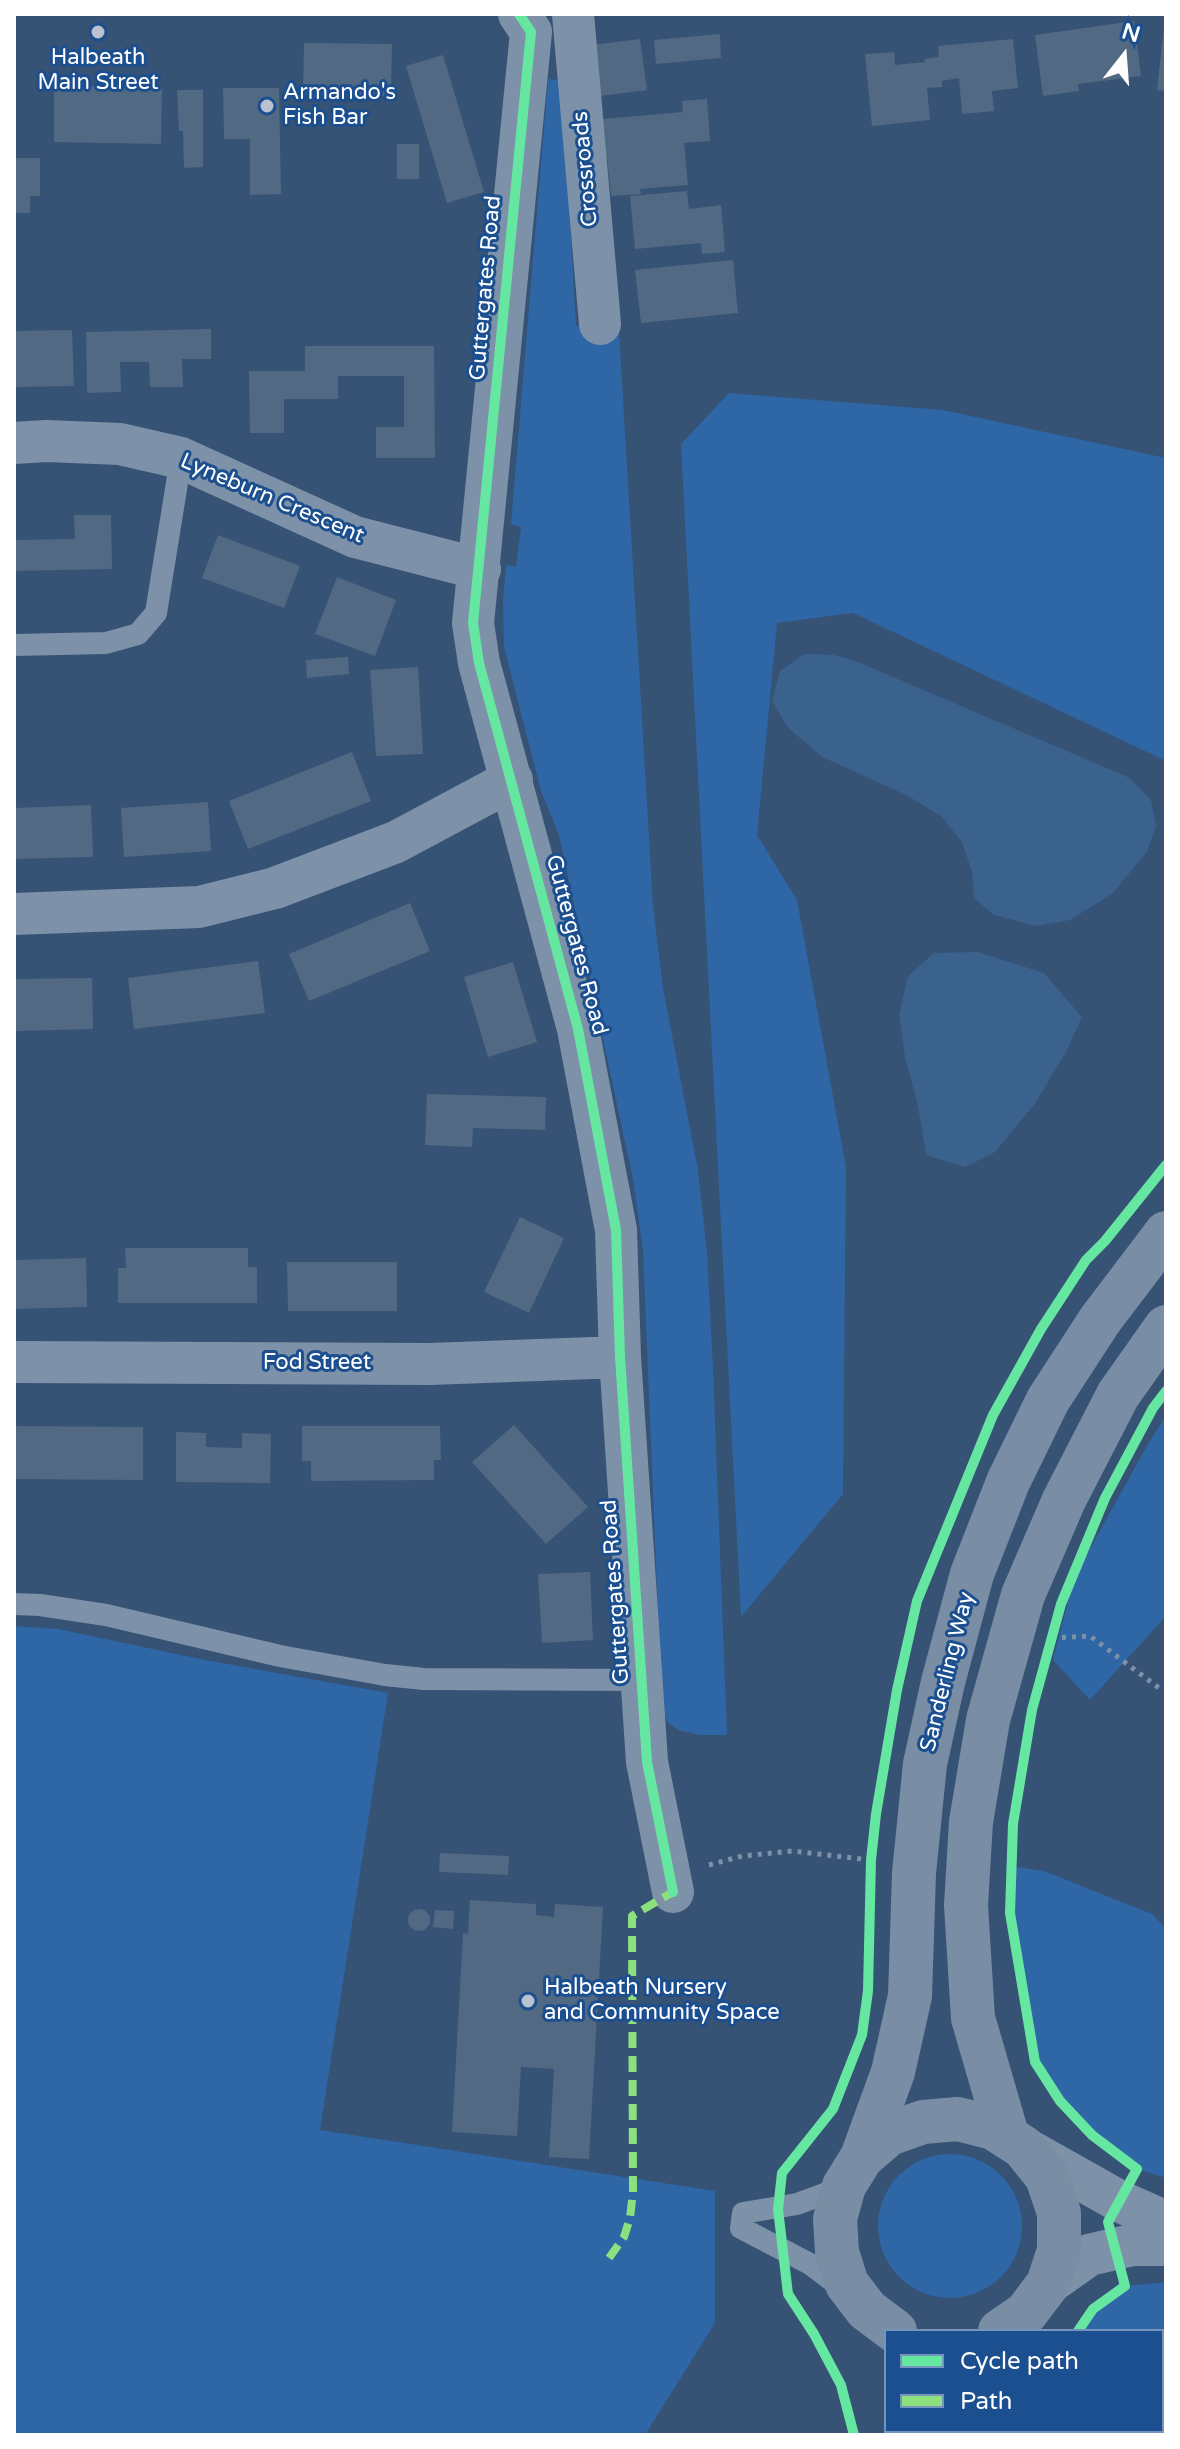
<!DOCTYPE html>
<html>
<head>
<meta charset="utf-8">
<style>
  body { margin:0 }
  #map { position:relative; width:1180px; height:2449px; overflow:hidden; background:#365274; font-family:"Varela Round",sans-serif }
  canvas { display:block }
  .frame { position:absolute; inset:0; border:16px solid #fff; pointer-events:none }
  .legend { position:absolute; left:884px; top:2329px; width:280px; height:104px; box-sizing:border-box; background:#1b4f8f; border:2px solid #7695bc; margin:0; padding:10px 14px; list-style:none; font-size:24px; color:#fff }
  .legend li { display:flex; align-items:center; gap:16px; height:40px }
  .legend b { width:40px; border:2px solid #7695bc }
  .north { position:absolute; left:1084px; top:16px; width:80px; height:80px; -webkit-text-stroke:6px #1b4f8f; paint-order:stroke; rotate:17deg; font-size:22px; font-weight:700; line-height:32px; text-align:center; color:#fff }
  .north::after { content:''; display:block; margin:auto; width:28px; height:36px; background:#fff; clip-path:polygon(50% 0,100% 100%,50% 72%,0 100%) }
</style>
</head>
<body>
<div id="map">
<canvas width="1180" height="2449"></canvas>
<div class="frame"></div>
<ul class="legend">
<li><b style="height:10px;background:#66e7a1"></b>Cycle path</li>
<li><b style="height:10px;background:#8de07e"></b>Path</li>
</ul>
<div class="north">N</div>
</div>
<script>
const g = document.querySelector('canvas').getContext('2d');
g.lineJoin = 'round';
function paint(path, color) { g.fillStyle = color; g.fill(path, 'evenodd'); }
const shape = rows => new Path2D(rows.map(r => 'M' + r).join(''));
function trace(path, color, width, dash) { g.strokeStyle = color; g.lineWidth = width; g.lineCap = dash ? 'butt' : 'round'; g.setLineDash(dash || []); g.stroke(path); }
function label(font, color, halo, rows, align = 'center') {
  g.font = font + ' "Varela Round",sans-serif'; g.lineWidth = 6; g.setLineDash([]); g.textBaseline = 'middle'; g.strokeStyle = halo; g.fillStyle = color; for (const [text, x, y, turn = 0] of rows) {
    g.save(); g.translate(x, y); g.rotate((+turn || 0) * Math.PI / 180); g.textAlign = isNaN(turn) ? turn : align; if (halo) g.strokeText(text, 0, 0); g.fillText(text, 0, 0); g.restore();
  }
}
paint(shape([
  [548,79,562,80,576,326,619,331,653,905,663,988,698,1170,707,1252,713,1368,727,1735,700,1735,678,1730,668,1722,662,1712,643,1251,633,1179,559,835,541,791,504,647,503,601,506,565,516,567,521,527,511,524],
  [729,393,943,410,1166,458,1166,761,853,613,777,623,757,835,797,900,846,1167,843,1494,741,1617,681,444],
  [1166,1415,1166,1616,1090,1700,1053,1660,1074,1578,1144,1451],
  [14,1626,58,1629,200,1659,388,1693,320,2130,715,2191,715,2323,645,2435,14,2435],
  [1011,1866,1044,1871,1152,1914,1166,1928,1166,2178,1137,2169,1092,2135,1060,2101,1035,2062,1011,1922],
  '878 2226a72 72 0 1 1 144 0a72 72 0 1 1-144 0Z',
  [1166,2282,1166,2435,1044,2435,1045,2431,1162,2431,1162,2331,1078,2331,1093,2309,1125,2286]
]), '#2f66a5');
paint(shape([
  [804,654,834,655,858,662,1130,778,1151,800,1156,826,1147,852,1112,894,1070,920,1036,926,994,915,974,898,972,872,962,842,941,816,906,795,822,757,788,728,772,701,780,671],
  [978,952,1044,973,1082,1017,1066,1052,1034,1105,995,1152,965,1167,926,1155,918,1106,905,1057,899,1015,908,976,934,953]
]), '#3b618d');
paint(shape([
  [1134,21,1141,76,1078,84,1079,91,1043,96,1035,35],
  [1164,26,1166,26,1166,91,1157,90],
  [720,34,721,58,656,64,654,40],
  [640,39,647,90,600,96,592,45],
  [1013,39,1018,88,992,91,994,111,962,114,959,78,942,81,942,87,927,88,930,120,872,126,865,54,894,52,895,65,925,62,924,59,939,57,938,46],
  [304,43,392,44,391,96,303,95],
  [443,55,484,192,447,203,406,66],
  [54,86,162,87,161,144,54,142],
  [223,88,279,88,281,194,250,195,250,139,224,139],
  [177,90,203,90,203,167,184,168,183,131,179,131],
  [707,99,710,141,684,143,688,185,640,189,641,194,611,196,607,158,598,160,603,119,683,112,682,101],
  [397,144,419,144,419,179,397,179],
  [14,158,40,158,40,196,30,196,30,213,14,213],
  [687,191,689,209,721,205,725,252,702,254,701,243,635,249,630,196],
  [733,260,738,313,641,323,635,270],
  [211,329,211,359,182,359,183,387,150,387,149,362,120,362,121,392,87,393,86,332],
  [72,330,74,386,14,387,14,331],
  [305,346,434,346,435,458,376,458,376,427,404,427,404,376,338,376,338,399,284,399,284,433,250,433,249,371,305,371],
  [74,515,111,515,112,569,14,571,14,540,75,539],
  [218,535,300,566,284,608,202,578],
  [337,577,396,600,375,656,315,634],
  [348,657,349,674,307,678,306,660],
  [418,667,423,754,376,756,370,670],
  [352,752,371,801,248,849,229,801],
  [208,802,211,851,124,857,121,808],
  [91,805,93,857,14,859,14,808],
  [410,903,430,951,309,1001,289,954],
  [258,961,265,1013,134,1029,128,978],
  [513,962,537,1042,488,1057,464,977],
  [92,978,93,1029,14,1031,14,979],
  [427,1094,546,1097,545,1130,473,1128,472,1147,425,1145],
  [520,1217,564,1238,529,1313,484,1292],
  [125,1248,248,1248,248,1267,257,1267,257,1303,118,1303,118,1268,126,1268],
  [86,1258,87,1307,14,1309,14,1260],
  [287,1262,397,1262,397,1311,288,1311],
  [514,1425,588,1507,546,1544,472,1462],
  [14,1426,143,1427,143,1480,14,1479],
  [302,1426,440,1426,441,1460,434,1460,434,1480,311,1481,311,1461,302,1461],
  [176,1432,206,1433,206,1447,242,1448,242,1433,271,1434,270,1483,176,1482],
  [590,1572,593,1640,542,1643,538,1574],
  [440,1853,509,1856,508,1875,439,1872],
  [470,1900,536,1904,536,1915,554,1917,555,1904,603,1907,589,2159,549,2157,554,2069,521,2067,517,2136,452,2132,463,1933,468,1934],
  '408 1920a11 11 0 1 1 22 0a11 11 0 1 1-22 0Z',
  [435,1910,454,1911,453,1929,433,1927]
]), '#526984');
trace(shape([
  [1052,1638,1090,1636,1163,1691],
  [709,1865,742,1856,792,1851,871,1860]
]), '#7d92a8', 5, [4, 6]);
trace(shape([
  [14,645,106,643,138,634,156,613,181,458],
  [14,1604,40,1605,106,1615,280,1656,385,1675,424,1679,643,1680],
  [842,2288,810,2264,741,2228,743,2213,797,2204,843,2187]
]), '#7d92a8', 22);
trace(shape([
  [519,14,531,32,473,623,479,663,578,1029,616,1230,620,1357,647,1762,673,1892],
  [573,14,600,324],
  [14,443,46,441,120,444,181,458,355,537,480,569],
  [14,914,199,907,275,888,396,842,512,780],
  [14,1362,430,1364,620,1357],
  [1023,2147,1119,2201,1166,2222],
  [1048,2284,1089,2255,1132,2245,1166,2245]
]), '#7d92a8', 42);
trace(shape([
  [1007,2135,973,2018,966,1905,971,1822,988,1720,1023,1595,1064,1500,1118,1395,1166,1327],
  [862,2157,889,2134,923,2122,958,2119,993,2128,1023,2147,1047,2177,1059,2213,1059,2250,1048,2284,1026,2313,1000,2331],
  [895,2331,867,2310,847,2284,837,2252,835,2219,844,2186,862,2157,893,2072,910,1996,914,1873,925,1764,943,1682,972,1574,1008,1482,1048,1400,1100,1320,1166,1233],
  [909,2431,909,2435],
  [999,2435,1000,2431]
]), '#798da4', 44);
trace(shape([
  [609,2258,624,2237,630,2218,633,2192,632,1916,673,1892]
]), '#8de07e', 8, [16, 8]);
trace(shape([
  [519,14,531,32,473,623,479,663,578,1029,616,1230,620,1357,647,1762,673,1892],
  [1078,2331,1093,2309,1125,2286,1108,2222,1137,2169,1092,2135,1060,2101,1035,2062,1010,1913,1013,1824,1032,1710,1061,1604,1105,1498,1153,1408,1166,1391],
  [854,2435,841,2385,814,2334,788,2294,778,2209,782,2173,833,2109,862,2035,868,1991,871,1860,876,1814,897,1690,917,1601,993,1415,1041,1329,1086,1260,1105,1241,1166,1165]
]), '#66e7a1', 10);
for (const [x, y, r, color] of [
  [98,32,8,"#b9c2ce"],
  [267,106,8,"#b9c2ce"],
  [528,2001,8,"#b9c2ce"]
]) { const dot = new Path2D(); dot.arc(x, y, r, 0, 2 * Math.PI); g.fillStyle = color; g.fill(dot); trace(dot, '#1b4f8f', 3); }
label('22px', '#fff', '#1b4f8f', [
  ["Halbeath",98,58,"center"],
  ["Main Street",98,83,"center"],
  ["Armando's",283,93],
  ["Fish Bar",283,118],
  ["Halbeath Nursery",544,1988],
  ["and Community Space",544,2013]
], 'left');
label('22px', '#fff', '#1b4f8f', [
  ["Crossroads",586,169,-95],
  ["Guttergates Road",486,288,-85],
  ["Lyneburn Crescent",272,499,23],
  ["Guttergates Road",576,945,75],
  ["Fod Street",317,1363],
  ["Guttergates Road",616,1592,-94],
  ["Sanderling Way",948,1672,-76]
]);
</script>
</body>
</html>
